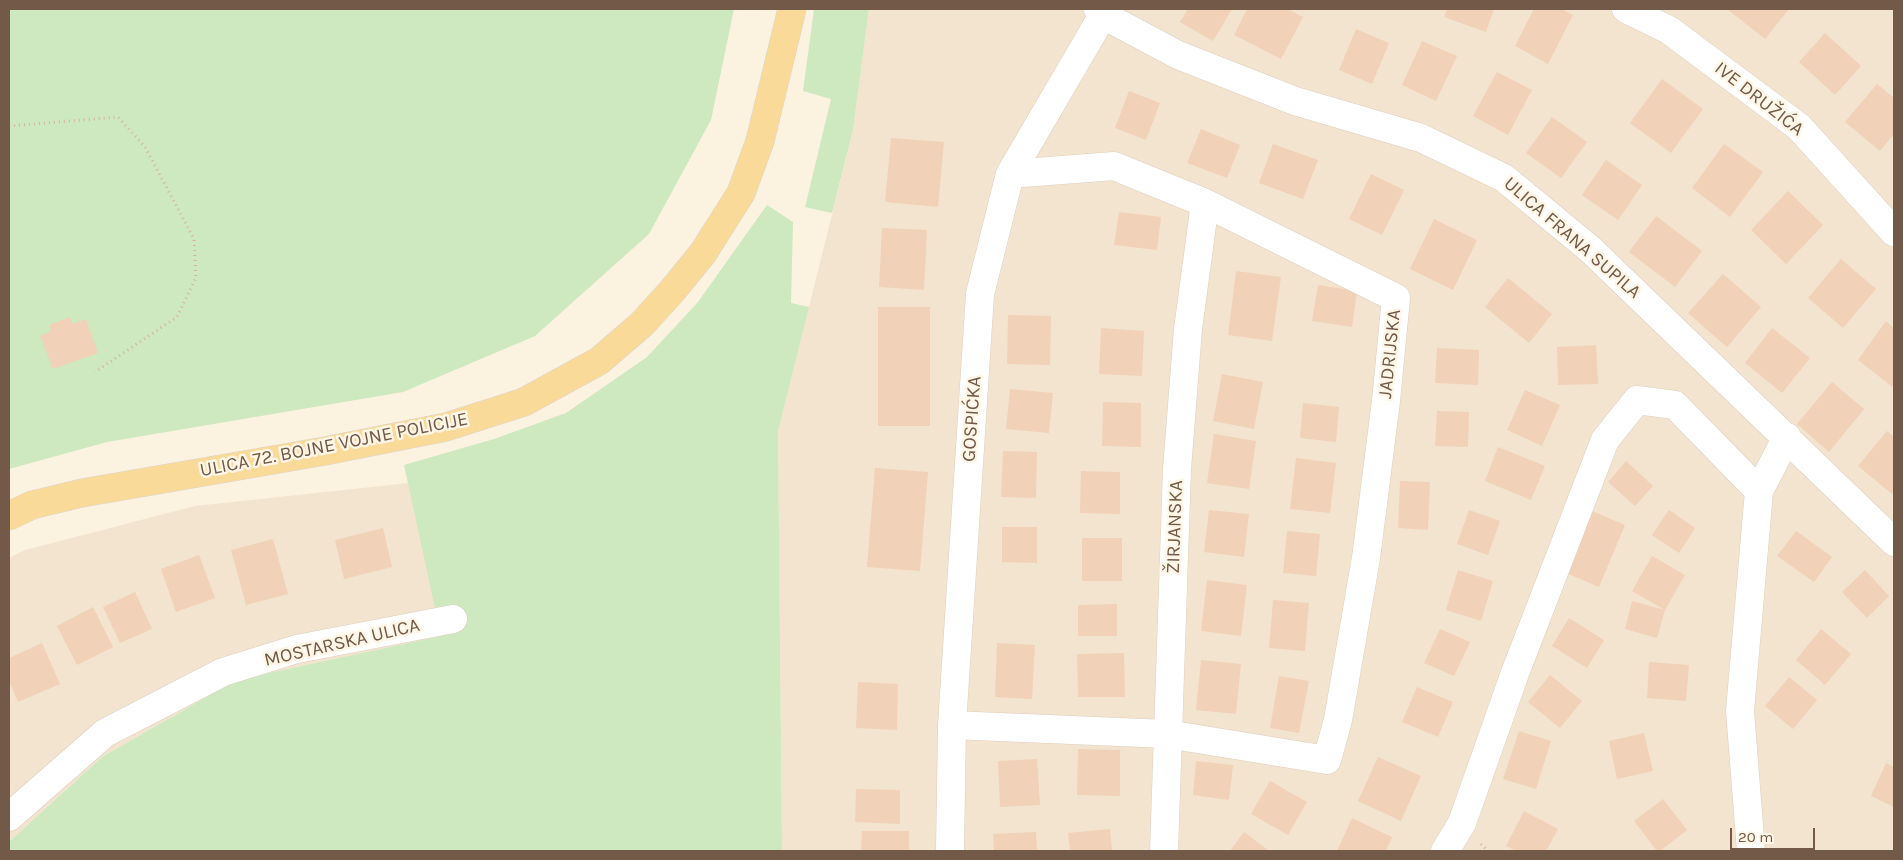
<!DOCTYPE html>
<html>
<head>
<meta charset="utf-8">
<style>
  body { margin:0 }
  #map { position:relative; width:1903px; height:860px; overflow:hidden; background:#fcf2e0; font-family:Karla,sans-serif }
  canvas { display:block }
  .frame { position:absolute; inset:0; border:10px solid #725948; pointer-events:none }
  .scale { position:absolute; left:1730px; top:828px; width:85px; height:22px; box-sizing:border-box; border:2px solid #725948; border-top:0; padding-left:6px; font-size:15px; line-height:18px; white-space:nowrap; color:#725948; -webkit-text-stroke:4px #fff6e6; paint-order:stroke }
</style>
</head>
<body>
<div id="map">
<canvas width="1903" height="860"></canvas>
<div class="frame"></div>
<div class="scale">20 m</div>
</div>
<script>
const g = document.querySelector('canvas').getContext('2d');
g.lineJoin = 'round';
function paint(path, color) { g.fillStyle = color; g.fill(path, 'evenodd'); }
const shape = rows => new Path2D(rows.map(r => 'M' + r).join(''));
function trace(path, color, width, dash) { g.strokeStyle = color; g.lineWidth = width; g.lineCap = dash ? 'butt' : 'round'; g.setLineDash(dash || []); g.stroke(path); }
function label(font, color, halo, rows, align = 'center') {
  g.font = font + ' Karla,sans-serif'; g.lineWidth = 5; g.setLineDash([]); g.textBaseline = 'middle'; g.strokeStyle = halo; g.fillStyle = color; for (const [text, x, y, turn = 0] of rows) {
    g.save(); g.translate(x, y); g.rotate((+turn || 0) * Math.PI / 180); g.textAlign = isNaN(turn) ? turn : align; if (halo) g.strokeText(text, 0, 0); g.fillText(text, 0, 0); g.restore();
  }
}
paint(shape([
  [869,9,1894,9,1894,851,782,851,778,431,853,130],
  [409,483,442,636,236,680,102,757,9,842,9,558,25,550,195,506]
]), '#f3e4cf');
paint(shape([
  [9,9,734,9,711,120,649,234,535,336,403,392,107,442,9,469],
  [814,9,869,9,853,130,832,213,805,207,831,99,803,91],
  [767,205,793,222,791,303,809,307,778,431,782,851,9,851,9,842,102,757,236,680,441,636,404,465,494,439,566,413,647,357,698,302]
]), '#cee8bf');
paint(shape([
  [1188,9,1232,9,1213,41,1180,22],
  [1247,9,1288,9,1303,17,1281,59,1234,35],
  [1447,9,1494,9,1486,32,1444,17],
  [1534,9,1562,9,1573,15,1548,64,1515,46],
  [1727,9,1789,9,1765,39],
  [1356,29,1389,43,1372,84,1339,70],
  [1825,33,1861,66,1835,95,1799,62],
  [1422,41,1457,56,1436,101,1402,85],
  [1497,72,1532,90,1508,135,1473,116],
  [1662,79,1703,109,1671,153,1630,123],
  [1877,84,1894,98,1894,134,1880,151,1845,122],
  [1129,91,1160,103,1146,140,1115,128],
  [1552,117,1587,142,1561,178,1526,153],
  [1201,129,1240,145,1227,178,1187,163],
  [891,138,944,142,938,207,885,202],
  [1273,144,1318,160,1303,199,1259,183],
  [1724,144,1763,172,1730,217,1692,188],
  [1606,160,1642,185,1618,220,1582,195],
  [1371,174,1404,190,1382,235,1349,219],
  [1788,191,1823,225,1786,264,1751,230],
  [1119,212,1161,217,1157,250,1114,245],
  [1656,216,1702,251,1675,287,1629,252],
  [1434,219,1477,240,1453,290,1410,269],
  [882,228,927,230,924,290,879,287],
  [1841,259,1876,289,1843,328,1808,298],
  [1236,271,1281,277,1272,341,1228,335],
  [1723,274,1761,307,1727,347,1688,313],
  [1508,278,1552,314,1529,343,1485,307],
  [1318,285,1357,291,1352,327,1312,321],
  [878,307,930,307,930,426,878,426],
  [1008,315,1051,316,1050,365,1007,364],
  [70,317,72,324,86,319,98,353,53,369,40,336,51,331,49,325],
  [1886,321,1894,328,1894,388,1858,360],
  [1101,328,1144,331,1142,376,1099,374],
  [1772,328,1810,358,1782,393,1745,363],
  [1596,345,1598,384,1558,385,1557,347],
  [1437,348,1479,350,1478,385,1435,383],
  [1222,374,1263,382,1254,429,1213,421],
  [1832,382,1864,409,1829,452,1797,424],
  [1010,389,1053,393,1049,433,1006,429],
  [1525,390,1560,405,1542,446,1507,430],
  [1103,402,1141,403,1141,447,1102,446],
  [1303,403,1339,407,1336,442,1300,438],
  [1437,411,1469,412,1468,447,1435,446],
  [1887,431,1894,437,1894,491,1892,494,1858,466],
  [1214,434,1256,441,1249,489,1207,483],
  [1498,447,1545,466,1531,500,1485,481],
  [1003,451,1037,452,1036,498,1001,497],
  [1296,458,1336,463,1330,513,1290,509],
  [1626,461,1653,486,1635,506,1608,482],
  [875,468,928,472,920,571,867,567],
  [1081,471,1120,472,1120,514,1080,513],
  [1400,481,1430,482,1428,530,1398,528],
  [1209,510,1249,514,1244,557,1204,552],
  [1469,510,1500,521,1488,555,1457,544],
  [1669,510,1695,528,1679,553,1652,535],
  [1592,511,1625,525,1599,587,1566,573],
  [1002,527,1037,527,1037,563,1002,562],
  [383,528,392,567,344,579,335,540],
  [1287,531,1320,534,1316,576,1283,573],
  [1796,531,1832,557,1814,582,1777,556],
  [1082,538,1122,538,1122,581,1082,581],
  [273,539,288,594,246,605,231,550],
  [199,555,215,598,176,612,161,569],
  [1652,556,1685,575,1665,610,1632,591],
  [1458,570,1493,581,1481,621,1446,610],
  [1865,570,1889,596,1867,618,1842,592],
  [1207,580,1247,585,1241,636,1201,631],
  [135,592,152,629,120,643,103,607],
  [1273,600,1309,603,1305,651,1269,648],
  [1632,601,1665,610,1657,638,1625,629],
  [1117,604,1117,636,1078,636,1078,605],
  [93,607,113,647,77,665,57,626],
  [1569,618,1604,640,1587,668,1552,646],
  [1440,629,1470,642,1454,676,1424,663],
  [1821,629,1851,654,1825,685,1796,660],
  [42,643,60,684,18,702,9,681,9,658],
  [997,643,1035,645,1032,699,995,697],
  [1124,653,1125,697,1078,697,1077,654],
  [1201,660,1241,664,1236,714,1196,710],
  [1649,662,1689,665,1686,701,1647,698],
  [1550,675,1582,701,1560,728,1528,702],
  [1279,676,1309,681,1299,733,1270,728],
  [1789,677,1817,700,1793,729,1765,706],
  [858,682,898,684,897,730,856,728],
  [1417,687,1453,702,1438,737,1402,722],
  [1519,731,1551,741,1536,789,1503,779],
  [1644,733,1653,771,1617,779,1609,741],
  [1078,749,1120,750,1120,796,1077,795],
  [1378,757,1421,776,1401,821,1358,801],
  [1037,759,1040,805,1000,807,998,761],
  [1196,761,1233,765,1229,800,1193,795],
  [1886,763,1894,767,1894,807,1871,796],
  [1270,781,1307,802,1288,835,1251,814],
  [856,789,900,790,900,824,855,822],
  [1663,799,1687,830,1660,851,1657,851,1634,821],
  [1524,811,1558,829,1546,851,1516,851,1506,846],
  [1352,818,1392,837,1386,851,1337,851],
  [1110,829,1112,851,1070,851,1068,833],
  [862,831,909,831,909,851,861,851],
  [1036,832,1037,851,994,851,993,834],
  [1244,832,1269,851,1230,851]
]), '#f1d1b8');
const minor = shape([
  [1098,9,1103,15,1178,55,1295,101,1421,138,1504,178,1591,250,1894,542],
  [1626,9,1669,30,1799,127,1894,232],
  [952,725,1167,734,1327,760,1338,720,1366,558,1386,401,1396,298,1205,203,1114,166,1010,174],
  [9,817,105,733,223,672,297,649,453,619],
  [950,851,952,725,980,294,1010,174,1103,15],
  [1164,851,1177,469,1188,329,1205,203],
  [1445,851,1462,823,1515,673,1605,440,1637,400,1675,405,1759,491],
  [1751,851,1740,711,1759,491,1787,437]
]);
const primary = shape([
  [9,516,32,505,82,493,325,451,446,427,524,402,599,361,642,324,672,291,703,253,741,193,760,141,792,9]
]);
trace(minor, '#dfcebc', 29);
trace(primary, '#dad4cf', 29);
trace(shape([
  [9,126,118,117,145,147,194,239,196,278,177,317,95,372],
  [1481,844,1488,851]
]), '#d5b49c', 3, [1, 4]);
trace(minor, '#fff', 28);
trace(primary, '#fada99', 28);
label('19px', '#725948', '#fff6e6', [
  ["IVE DRUŽIĆA",1759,99,38],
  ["ULICA FRANA SUPILA",1572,238,41],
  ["JADRIJSKA",1390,354,-84],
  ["GOSPIĆKA",972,419,-86],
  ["ULICA 72. BOJNE VOJNE POLICIJE",334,445,-11],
  ["ŽIRJANSKA",1175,527,-88],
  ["MOSTARSKA ULICA",342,643,-13]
]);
</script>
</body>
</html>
